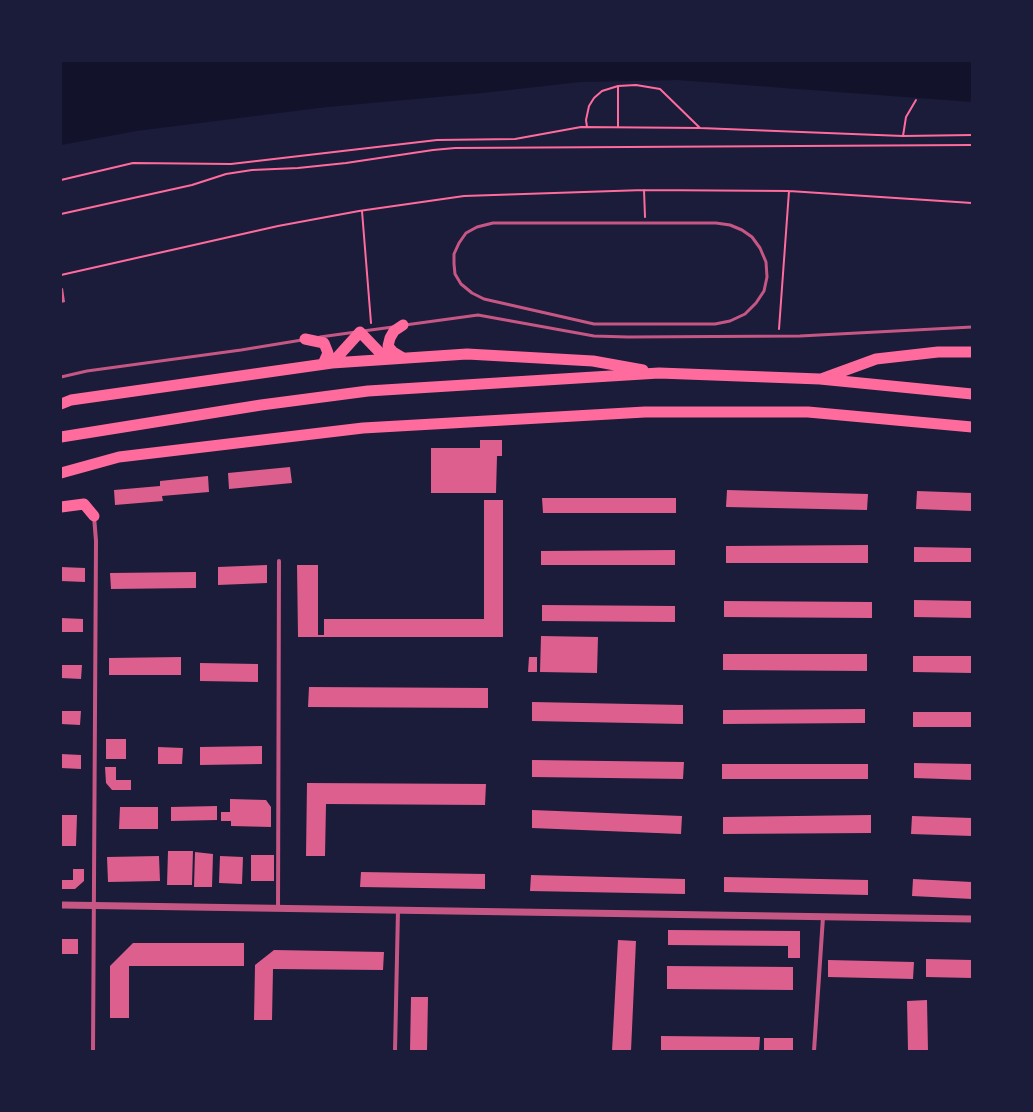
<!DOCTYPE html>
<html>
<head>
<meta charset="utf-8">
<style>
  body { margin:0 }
  #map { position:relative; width:1033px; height:1112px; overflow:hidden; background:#1b1b3a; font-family:Barlow,sans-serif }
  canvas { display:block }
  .frame { position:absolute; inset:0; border:62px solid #1b1b3a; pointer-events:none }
</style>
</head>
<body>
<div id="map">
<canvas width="1033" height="1112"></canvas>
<div class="frame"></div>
</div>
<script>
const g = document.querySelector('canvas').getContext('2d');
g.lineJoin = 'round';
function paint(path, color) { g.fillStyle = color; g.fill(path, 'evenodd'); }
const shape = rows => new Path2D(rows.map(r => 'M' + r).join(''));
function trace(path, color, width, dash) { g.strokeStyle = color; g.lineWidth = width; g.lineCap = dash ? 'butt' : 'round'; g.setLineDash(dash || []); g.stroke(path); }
paint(shape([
  [61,61,972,61,972,102,678,80,580,82,482,93,327,107,136,131,61,145]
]), '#12122b');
paint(shape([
  [63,288,65,302,61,303,61,289],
  [480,440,502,440,502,456,497,456,496,493,431,493,431,448,480,448],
  [290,467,292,483,229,489,228,473],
  [208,476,209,492,162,496,163,501,115,505,114,490,160,486,160,481],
  [727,490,868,494,867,510,726,507],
  [917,491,972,493,972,511,916,509],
  [542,498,676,498,676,513,543,513],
  [484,500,503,500,503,637,298,637,297,565,318,565,318,635,324,635,324,619,484,619],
  [868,545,868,563,726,563,726,546],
  [914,547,972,548,972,562,914,562],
  [675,550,675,565,541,565,541,551],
  [267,565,267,583,218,585,218,567],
  [61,567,85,568,85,582,61,581],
  [196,572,196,588,111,589,110,573],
  [914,600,972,601,972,618,914,617],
  [724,601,872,602,872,618,724,617],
  [542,605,675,606,675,622,542,621],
  [61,618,83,619,83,632,61,632],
  [541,636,598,637,597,673,540,672],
  [723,654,867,654,867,671,723,670],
  [913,656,972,656,972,673,913,672],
  [181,657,181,675,109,675,109,658],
  [529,657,537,657,537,672,528,672],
  [200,663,258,664,258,682,200,681],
  [61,665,82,665,81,679,61,678],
  [309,687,488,688,488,708,308,707],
  [532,702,683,705,683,724,532,721],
  [865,709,865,723,723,724,723,710],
  [61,711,81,711,80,725,61,724],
  [913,712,972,712,972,727,913,727],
  [106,739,126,739,126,759,106,759],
  [262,746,262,764,200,765,200,747],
  [158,747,183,748,182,764,158,764],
  [61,754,81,755,81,769,61,768],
  [532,760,684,762,683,779,532,777],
  [914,763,972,764,972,780,914,778],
  [722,764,868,764,868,779,722,779],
  [105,767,116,767,116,780,131,780,131,790,112,790,106,783],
  [307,783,486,784,485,805,326,804,325,856,306,856],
  [230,799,266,800,271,807,271,827,231,826,231,821,221,821,221,812,230,812],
  [217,806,217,820,171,821,171,807],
  [120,807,158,807,158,829,119,829],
  [532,810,682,816,681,834,532,828],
  [61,815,77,815,76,846,61,846],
  [871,815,871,833,723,834,723,817],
  [912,816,972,818,972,836,911,834],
  [168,851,193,851,192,885,167,885],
  [195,852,213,854,212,887,194,887],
  [251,855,274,855,274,881,251,881],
  [159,856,160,881,108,882,107,857],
  [220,856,243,857,242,884,219,883],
  [73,869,84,869,84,881,75,889,61,889,61,880,73,880],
  [361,872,485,874,485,889,360,887],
  [531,875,685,879,685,894,530,891],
  [724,877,868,880,868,895,724,892],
  [913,879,972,882,972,899,912,896],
  [668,930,800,931,800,958,788,958,788,946,668,945],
  [61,939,78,939,78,954,61,954],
  [618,940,636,941,631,1051,612,1051],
  [133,943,244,943,244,966,129,966,129,1018,110,1018,110,966],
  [274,950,384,952,383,970,273,969,272,1020,254,1020,255,965],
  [926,959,972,960,972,978,926,977],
  [828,960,914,962,913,979,828,977],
  [667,966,793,967,793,990,667,989],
  [411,997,428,997,427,1051,410,1051],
  [927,1000,928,1051,908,1051,907,1001],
  [661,1036,760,1037,759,1051,661,1051],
  [764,1038,793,1038,793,1051,764,1051]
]), '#dd5f8e');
trace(shape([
  [587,127,586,120,589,106,594,98,602,91,618,86,636,85,660,89,700,128],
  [618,127,618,86],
  [903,136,906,117,916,100],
  [61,180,133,163,231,164,437,140,515,139,581,127,700,128,903,136,972,135],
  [644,190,645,217],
  [362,211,371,323],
  [61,214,192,185,226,174,252,170,298,168,346,163,433,150,455,148,972,145],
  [61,275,278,226,359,211,464,196,644,190,789,191,972,203],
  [779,329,789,191]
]), '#ff6b9d', 2);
trace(shape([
  [493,223,716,223,730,225,742,230,752,237,760,248,766,262,767,277,764,291,756,303,745,314,730,321,715,324,594,324,484,299,472,293,461,284,455,274,454,264,454,254,459,243,466,233,477,227,493,223],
  [405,325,478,315,594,336,628,337,800,336,972,327],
  [363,331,393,327],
  [320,337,356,332],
  [61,377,87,371,241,350,302,340]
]), '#c65784', 3);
trace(shape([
  [278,908,279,561],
  [93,1051,96,541,94,516],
  [395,1051,398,910],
  [814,1051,823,917]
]), '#c65784', 4);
trace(shape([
  [61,905,972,919]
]), '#c65784', 7);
trace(shape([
  [305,339,324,343,328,353,323,364],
  [403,358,393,352,388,346,390,338,394,331,403,325],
  [332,363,360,332,386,359],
  [824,378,876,359,938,352,972,352],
  [61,404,71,400,332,363,467,354,593,361,643,370],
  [61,437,261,405,368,391,659,373,820,379,972,394],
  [61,473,119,457,363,428,645,412,808,412,972,427],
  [61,507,84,504,94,516]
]), '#ff6b9d', 11);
</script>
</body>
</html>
